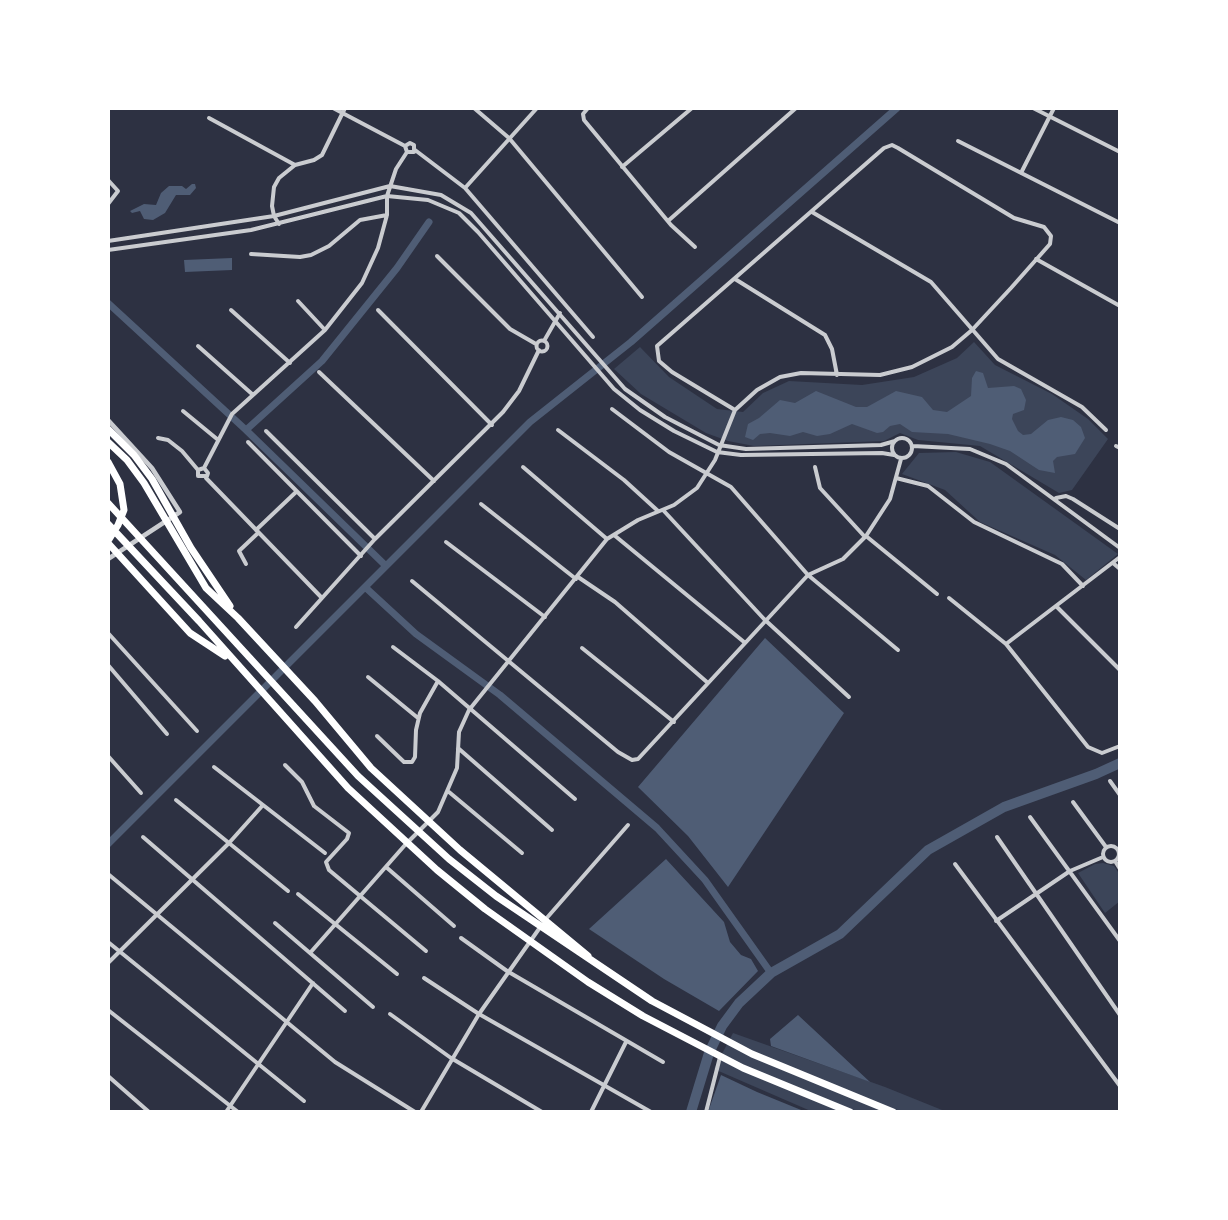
<!DOCTYPE html>
<html>
<head>
<meta charset="utf-8">
<style>
  body { margin:0 }
  #map { position:relative; width:1228px; height:1220px; overflow:hidden; background:#2d3142; font-family:"PT Serif",serif }
  canvas { display:block }
  .frame { position:absolute; inset:0; border:110px solid #fff; pointer-events:none }
</style>
</head>
<body>
<div id="map">
<canvas width="1228" height="1220"></canvas>
<div class="frame"></div>
</div>
<script>
const g = document.querySelector('canvas').getContext('2d');
g.lineJoin = 'round';
function paint(path, color) { g.fillStyle = color; g.fill(path, 'evenodd'); }
const shape = rows => new Path2D(rows.map(r => 'M' + r).join(''));
function trace(path, color, width, dash) { g.strokeStyle = color; g.lineWidth = width; g.lineCap = dash ? 'butt' : 'round'; g.setLineDash(dash || []); g.stroke(path); }
paint(shape([
  [974,342,995,365,1052,394,1088,419,1108,439,1072,490,1059,493,980,446,918,440,900,433,884,441,754,446,728,441,706,433,641,394,614,369,640,347,669,377,717,409,743,412,763,393,789,381,862,385,914,377,957,358],
  [956,452,990,462,1118,554,1086,580,1055,555,980,522,945,490,902,474,919,453],
  [1103,863,1114,866,1120,875,1120,901,1105,913,1078,873,1095,864],
  [733,1033,885,1087,947,1112,813,1112,714,1069]
]), '#3c4559');
paint(shape([
  [192,184,195,184,196,188,190,195,176,195,165,213,153,220,144,219,140,211,132,213,130,211,144,204,156,205,161,193,169,186,182,186,186,189],
  [232,258,232,270,185,272,184,260],
  [976,371,983,373,988,388,1014,386,1021,389,1026,400,1024,410,1013,414,1012,419,1018,431,1023,435,1031,434,1048,420,1061,417,1073,420,1081,427,1085,438,1075,454,1057,457,1053,461,1055,473,1039,470,1010,451,990,444,948,434,912,432,900,424,890,426,883,432,877,433,852,424,830,434,817,436,803,432,790,436,770,433,760,434,753,440,745,437,748,424,759,418,780,400,795,403,816,391,856,407,867,407,896,391,922,397,933,410,947,412,971,396,972,378],
  [765,638,844,713,728,887,688,836,638,787],
  [666,859,724,922,730,942,741,955,751,959,758,971,719,1011,664,979,589,929],
  [798,1015,870,1082,771,1046,770,1039],
  [721,1075,757,1092,806,1112,708,1112]
]), '#4f5d75');
trace(shape([
  [108,303,246,430,386,566],
  [246,430,322,361,397,268,429,222],
  [365,587,416,634,500,695,657,828,705,880,771,973],
  [108,844,530,422,631,342,897,108]
]), '#4f5d75', 7);
trace(shape([
  [691,1112,709,1053,722,1026,739,1003,771,973,840,934,928,850,1004,807,1096,774,1120,763]
]), '#4f5d75', 10);
trace(shape([
  [333,108,405,146],
  [474,108,509,138,642,297],
  [588,108,583,114,584,120,671,225,695,247],
  [1033,108,1120,152],
  [209,118,295,165],
  [958,141,1120,223],
  [415,150,465,188,593,337],
  [622,167,692,108],
  [1021,173,1054,108],
  [108,180,118,191,108,204],
  [465,188,537,108],
  [812,212,931,282,998,359,1082,407,1106,430],
  [668,221,796,108],
  [279,224,274,216,272,206,274,187,279,178,295,165,314,160,322,155,345,108],
  [108,241,274,216,390,186,441,195,471,213,625,389,665,417,719,445,746,449,881,445,895,441],
  [108,250,251,230,387,196,428,200,459,213,478,232,614,389,640,410,674,431,717,452,741,455,882,453,894,455],
  [251,254,300,257,311,255,329,246,360,220,387,215],
  [437,256,510,329,536,344],
  [1036,259,1120,306],
  [735,279,825,335,832,349,837,375],
  [298,301,325,330],
  [231,310,290,363],
  [378,310,492,425],
  '536.5 346a5.5 5.5 0 1 1 11 0a5.5 5.5 0 1 1-11 0Z',
  [544,341,560,313],
  [198,346,252,394],
  [319,372,434,481],
  [612,409,669,452,731,487,808,575,898,650],
  [183,411,217,439],
  [558,430,624,480,658,511],
  [266,431,375,539],
  '892 448a10 10 0 1 1 20 0a10 10 0 1 1-20 0Z',
  [158,438,168,440,182,451,198,470,198,476,207,476,208,473,204,468,198,470],
  [248,442,361,556],
  [913,446,970,449,1006,464,1120,548],
  [1116,446,1120,448],
  [523,467,607,539],
  [815,467,820,488,865,537],
  [204,468,232,414,325,330,362,283,378,248,387,215,387,196,396,169,407,152,405,146,410,143,414,145,414,152,407,152],
  [206,478,321,597],
  [896,478,928,486,974,522,1062,564,1083,586],
  [1056,498,1066,496,1073,499,1120,529],
  [481,504,576,579],
  [663,510,764,619,849,697],
  [256,530,296,492],
  [614,535,744,642],
  [866,536,937,594],
  [446,542,545,617],
  [1113,563,1120,569],
  [246,564,239,551,258,533],
  [578,577,615,602,708,683],
  [412,581,618,752,632,760,638,759,808,575,843,559,866,536,890,499,901,459],
  [949,598,1006,644,1088,747,1102,753,1120,746],
  [1057,607,1120,670],
  [296,627,375,539,503,412,519,391,539,350],
  [108,633,197,731],
  [1006,644,1120,557],
  [393,647,438,681,575,799],
  [582,648,674,722],
  [108,665,167,734],
  [368,677,418,718],
  [377,736,404,762,412,762,415,757,416,730,420,713,438,681],
  [458,748,552,830],
  [108,756,141,793],
  [285,765,302,782,314,806,349,833,347,839,326,862,329,870,426,951],
  [214,767,325,853],
  [1110,781,1120,795],
  [449,792,522,853],
  [176,800,288,891],
  [1073,802,1106,847],
  [1030,817,1120,941],
  [143,837,345,1011],
  [997,837,1120,1015],
  '1103 854a8 8 0 1 1 16 0a8 8 0 1 1-16 0Z',
  [1115,861,1120,869],
  [955,864,1120,1086],
  [386,867,454,926],
  [108,874,335,1062,415,1112],
  [298,894,397,974],
  [545,920,628,825],
  [996,921,1070,871,1103,857],
  [275,923,373,1007],
  [461,938,507,971,663,1062],
  [108,942,304,1101],
  [310,953,405,845,438,812,457,768,459,732,469,710,607,539,638,520,674,505,697,488,715,460,735,410,757,390,780,377,801,373,880,375,912,367,952,347,972,330,1011,288,1050,244,1051,236,1044,227,1014,218,898,148,892,145,884,148,657,346,659,361,672,372,735,410],
  [108,963,229,843,263,805],
  [424,978,479,1014,651,1112],
  [108,1010,238,1112],
  [390,1014,451,1058,542,1112],
  [108,1076,149,1112],
  [226,1112,313,983],
  [421,1112,479,1014,541,926],
  [591,1112,626,1042],
  [706,1112,720,1057]
]), '#caccd0', 4);
trace(shape([
  [108,420,152,468,180,512,108,559]
]), '#caccd0', 4.5);
trace(shape([
  [108,429,134,455,152,479,191,548,230,606],
  [108,442,127,460,144,483,206,588,238,618,315,701,371,768,460,850,588,956],
  [108,462,120,484,124,510,118,525,108,541],
  [108,503,358,776,449,859,496,896,652,1001,752,1054,893,1112],
  [108,524,199,621,348,788,437,870,485,909,588,982,643,1016,743,1068,850,1112],
  [108,543,190,633,225,656]
]), '#fff', 7);
</script>
</body>
</html>
